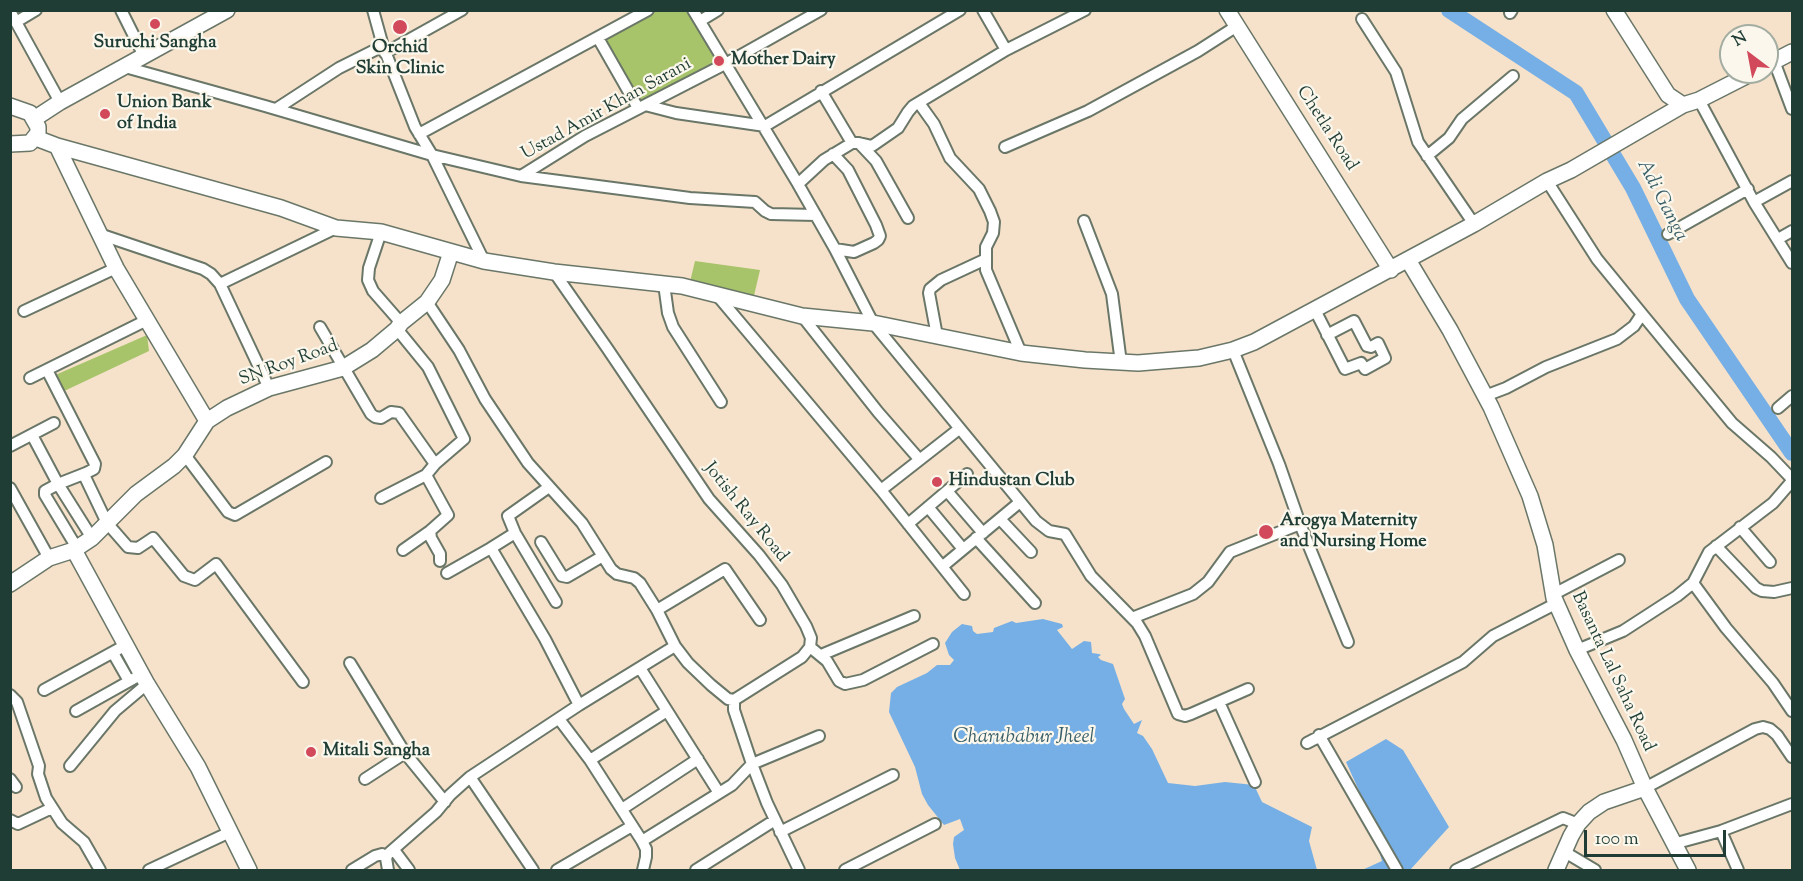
<!DOCTYPE html>
<html>
<head>
<meta charset="utf-8">
<style>
  body { margin:0 }
  #map { position:relative; width:1803px; height:881px; overflow:hidden; background:#f6e2ca; font-family:"Sorts Mill Goudy",serif }
  canvas { display:block }
  .frame { position:absolute; inset:0; border:12px solid #1f3d34; pointer-events:none }
  .north { position:absolute; left:1719px; top:24px; width:60px; height:60px; box-sizing:border-box; background:#fbf7ec; border:2px solid #a3ada2; border-radius:50%; rotate:328deg; font-size:16px; font-weight:700; line-height:24px; text-align:center; color:#1f3d34 }
  .north::after { content:''; display:block; margin:auto; width:21px; height:27px; background:#d1495b; clip-path:polygon(50% 0,100% 100%,50% 72%,0 100%) }
  .scale { position:absolute; left:1584px; top:830px; width:142px; height:27px; box-sizing:border-box; border:3px solid #1f3d34; border-top:0; padding-left:8px; font-size:18px; line-height:21px; white-space:nowrap; color:#1f3d34; -webkit-text-stroke:4px #fbf7ec; paint-order:stroke }
</style>
</head>
<body>
<div id="map">
<canvas width="1803" height="881"></canvas>
<div class="frame"></div>
<div class="north">N</div>
<div class="scale">100 m</div>
</div>
<script>
const g = document.querySelector('canvas').getContext('2d');
g.lineJoin = 'round';
function paint(path, color) { g.fillStyle = color; g.fill(path, 'evenodd'); }
const shape = rows => new Path2D(rows.map(r => 'M' + r).join(''));
function trace(path, color, width, dash) { g.strokeStyle = color; g.lineWidth = width; g.lineCap = dash ? 'butt' : 'round'; g.setLineDash(dash || []); g.stroke(path); }
function label(font, color, halo, rows, align = 'center') {
  g.font = font + ' "Sorts Mill Goudy",serif'; g.lineWidth = 4.5; g.setLineDash([]); g.textBaseline = 'middle'; g.strokeStyle = halo; g.fillStyle = color; for (const [text, x, y, turn = 0] of rows) {
    g.save(); g.translate(x, y); g.rotate((+turn || 0) * Math.PI / 180); g.textAlign = isNaN(turn) ? turn : align; if (halo) g.strokeText(text, 0, 0); g.fillText(text, 0, 0); g.restore();
  }
}
paint(shape([
  [656,11,689,11,719,59,711,64,714,70,645,110,604,40],
  [695,261,760,270,753,300,688,290],
  [147,335,149,351,60,393,53,376]
]), '#a8c46b');
paint(shape([
  [1043,619,1062,624,1063,627,1057,630,1072,649,1084,641,1091,642,1092,653,1099,654,1101,655,1098,657,1101,660,1113,664,1125,699,1122,704,1124,709,1134,724,1142,720,1137,733,1143,736,1152,749,1168,783,1195,786,1225,782,1254,785,1262,802,1312,827,1309,841,1317,870,960,870,955,858,953,844,954,837,964,830,960,819,944,825,928,805,922,794,915,767,889,712,891,693,897,687,927,673,937,665,950,665,954,660,949,655,945,643,952,632,962,624,972,626,973,631,977,634,993,632,994,628,1012,621,1016,623],
  [1386,739,1403,750,1449,827,1410,870,1362,870,1382,861,1365,804,1346,762]
]), '#75afe6');
trace(shape([
  [1449,10,1576,93,1633,188,1687,299,1792,453]
]), '#75afe6', 16);
const street = shape([
  [36,10,16,22,60,102],
  [121,10,144,56],
  [373,10,383,46,415,127,432,155,484,261],
  [693,10,798,184,835,249,873,323,1036,521,1049,531,1065,534,1091,576,1137,623,1145,636,1178,714,1185,716,1191,714,1248,689],
  [983,10,1006,50,1085,10],
  [10,11,16,22],
  [1510,13,1512,10],
  [1362,19,1396,72,1418,142,1474,224],
  [700,21,718,10],
  [598,38,638,108],
  [385,53,462,10],
  [1774,61,1792,109],
  [125,67,265,106,432,155,521,176,585,136,725,64,821,10],
  [821,91,852,143,859,143,876,161,908,218],
  [1699,100,1754,202,1792,181],
  [919,103,934,124,950,158,979,189,990,211,994,222,993,233,986,247,986,270,1021,353],
  [645,105,676,113,765,126,960,10],
  [276,109,339,68,383,46],
  [419,134,648,10],
  [859,143,872,146,898,128,908,112,913,106,1006,50],
  [1005,147,1088,111,1198,51,1237,26],
  [833,154,848,170,876,225,880,236,878,240,874,243,854,252,835,249],
  [1427,156,1449,138,1462,119,1513,76],
  [521,176,690,198,755,202,765,211,771,214,816,215],
  [1547,181,1597,259,1642,314],
  [798,184,824,160,852,143],
  [1754,202,1792,263],
  [1084,221,1112,294,1121,363],
  [381,232,369,268,368,280,373,291,401,323],
  [99,234,203,269,211,274,220,284,269,388],
  [1668,234,1748,189],
  [1778,239,1792,231],
  [554,272,607,348,709,499,759,555,782,585,806,626,811,638,810,647,802,657,734,700,734,710,752,764,819,736],
  [220,284,336,228],
  [664,284,668,313,673,327,721,402],
  [716,294,881,490,964,594],
  [427,302,459,350,485,399,528,463,582,523,611,569,617,574,634,578,640,583,657,610,675,646],
  [1315,310,1345,369,1361,363,1365,369,1385,358,1378,343,1371,347,1367,346,1354,321,1327,335],
  [24,311,116,268],
  [802,316,878,412,919,459],
  [320,327,371,414,375,417,381,418,391,412,399,413,435,464,426,475,448,515,430,531,431,538,440,554,440,561],
  [397,329,428,367,464,439,435,464],
  [937,336,929,293,930,289,941,280,984,260],
  [1233,350,1279,464,1300,524,1348,642],
  [47,370,95,464,94,469,86,473,85,477,107,523,128,547,138,548,153,538,184,576,195,580,216,564,303,682],
  [30,378,147,320],
  [1485,396,1506,388,1546,367,1617,339,1634,326,1642,314,1732,423,1771,457,1792,479],
  [1778,408,1792,396],
  [32,435,58,484,92,538],
  [10,446,54,423],
  [185,455,228,512,235,515,326,462],
  [549,487,508,516,515,533,556,602],
  [10,488,49,558],
  [881,490,959,429],
  [947,491,983,533],
  [381,498,426,475],
  [928,507,963,549],
  [1000,519,1031,552],
  [908,524,967,474],
  [1740,527,1770,562],
  [976,538,1035,603],
  [541,542,562,576,567,577,603,556],
  [1716,546,1756,588,1762,591,1774,592,1792,588],
  [77,548,45,495,45,491,58,484,86,473],
  [491,548,515,533],
  [403,550,430,531],
  [943,566,1020,502],
  [447,573,491,548,545,639,579,705],
  [1693,583,1726,628,1773,683,1792,711],
  [1554,594,1619,560],
  [657,610,725,569,760,620],
  [1132,618,1193,594,1208,582,1230,552,1300,524],
  [810,647,827,661,839,681,845,684,863,680,933,644],
  [1577,650,1623,631,1677,596,1693,583,1709,552,1773,503,1792,481],
  [113,653,129,681],
  [821,655,914,616],
  [350,663,405,753,445,802],
  [640,668,719,793],
  [44,690,126,645],
  [10,695,17,702,39,766,38,774,46,798,62,823,84,842,100,870],
  [1219,702,1255,782],
  [76,711,142,674],
  [559,719,590,760,642,841,732,785,752,764,767,803,799,870],
  [1319,735,1397,870],
  [1307,743,1463,662,1493,636,1557,603],
  [590,760,667,711],
  [70,766,115,711,147,684],
  [470,777,533,870],
  [10,779,16,787],
  [365,779,405,753],
  [1645,788,1755,729,1763,727,1770,729,1777,735,1792,757],
  [622,809,698,759],
  [10,820,18,824,52,808],
  [1721,831,1738,870],
  [780,832,893,775],
  [642,841,646,849,646,857,643,870],
  [1673,844,1721,831,1792,804],
  [394,850,409,870],
  [1563,851,1595,870],
  [149,870,230,832],
  [352,870,375,856,382,854,386,858],
  [388,870,386,858,388,854,436,812,450,795,470,777,579,705,675,646,688,663,711,685,728,699,734,700],
  [557,870,632,826],
  [696,870,775,820],
  [845,870,935,824],
  [1456,870,1563,818,1578,824]
]);
const secondary = shape([
  [1227,10,1391,270],
  [1614,10,1668,95,1683,105],
  [1767,65,1792,52],
  [10,106,30,113,38,127,38,133,30,143,10,144],
  [34,119,60,102,227,10],
  [36,138,57,146,281,208,336,228,381,232,484,261,554,272,682,286,802,316,873,323,1021,353,1085,360,1138,363,1199,358,1233,350,1254,342,1474,224,1547,181,1571,170,1683,105,1699,100,1754,72],
  [57,146,116,268,207,421],
  [1408,260,1450,330,1491,407,1530,496,1545,545,1554,598,1577,650,1624,740,1645,788,1688,870],
  [74,550,147,684,198,767,249,870],
  [10,584,49,558,74,550,92,538,136,494,174,466,185,455,207,421,227,408,269,388,343,368,372,350,397,329,401,323,427,302,442,280,451,252],
  [1556,870,1571,836,1578,824,1589,812,1604,802,1645,788]
]);
trace(street, '#6a7768', 14);
trace(secondary, '#6a7768', 18);
trace(street, '#fff', 10);
trace(secondary, '#fff', 15);
for (const [x, y, r, color] of [
  [155,24,6,"#d1495b"],
  [400,27,8,"#d1495b"],
  [719,61,6,"#d1495b"],
  [105,114,6,"#d1495b"],
  [937,482,6,"#d1495b"],
  [1266,532,8,"#d1495b"],
  [311,752,6,"#d1495b"]
]) { const dot = new Path2D(); dot.arc(x, y, r, 0, 2 * Math.PI); g.fillStyle = color; g.fill(dot); trace(dot, '#fbf7ec', 2); }
label('bold 18px', '#1f3d34', '#fbf7ec', [
  ["Suruchi Sangha",155,44,"center"],
  ["Orchid",400,49,"center"],
  ["Skin Clinic",400,70,"center"],
  ["Mother Dairy",731,61],
  ["Union Bank",117,104],
  ["of India",117,125],
  ["Hindustan Club",949,482],
  ["Arogya Maternity",1280,522],
  ["and Nursing Home",1280,543],
  ["Mitali Sangha",323,752]
], 'left');
label('18px', '#1f3d34', '#fbf7ec', [
  ["Ustad Amir Khan Sarani",607,110,-29],
  ["Chetla Road",1326,129,57],
  ["SN Roy Road",289,364,-20],
  ["Jotish Ray Road",745,513,51],
  ["Basanta Lal Saha Road",1612,672,65]
]);
label('italic 20px', '#395f69', '#fbf7ec', [
  ["Adi Ganga",1661,201,63],
  ["Charubabur Jheel",1024,739]
]);
</script>
</body>
</html>
